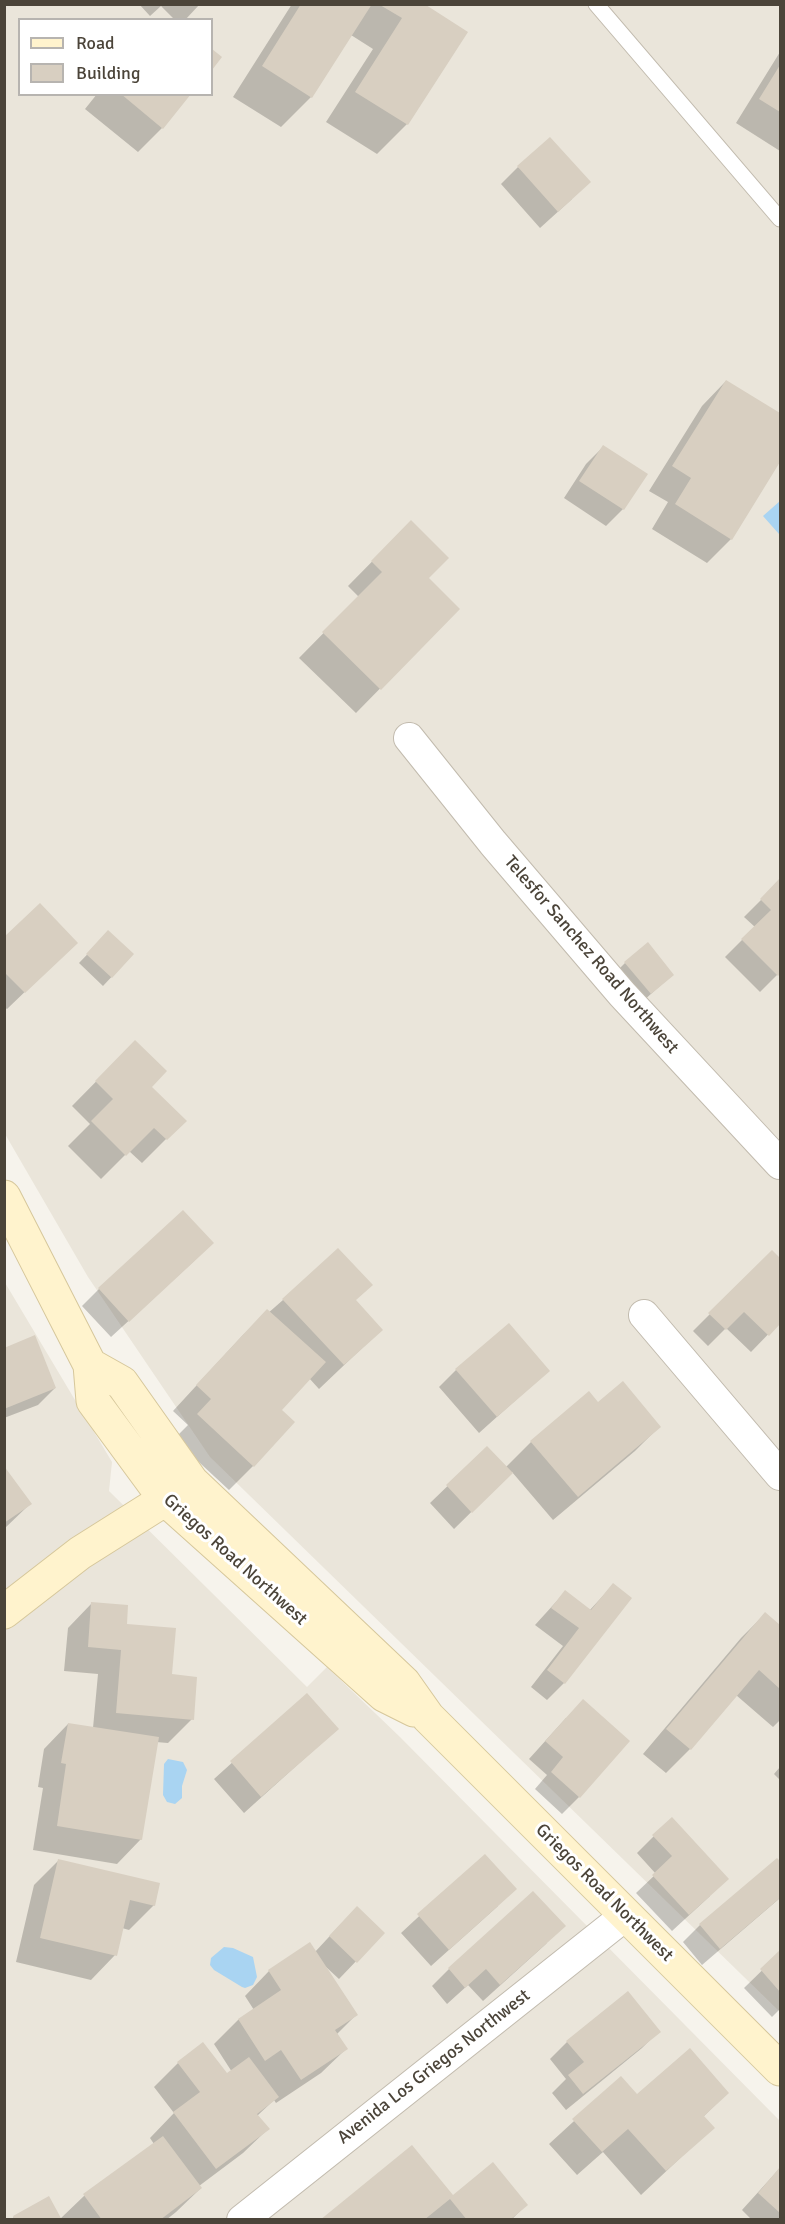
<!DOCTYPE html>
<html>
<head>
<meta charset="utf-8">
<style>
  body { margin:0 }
  #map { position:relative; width:785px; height:2224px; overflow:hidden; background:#f6f3ec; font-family:Signika,sans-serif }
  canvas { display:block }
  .frame { position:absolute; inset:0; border:6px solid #4b4439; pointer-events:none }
  .legend { position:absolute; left:18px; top:18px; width:195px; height:78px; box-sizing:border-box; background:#fff; border:2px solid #b7b4b0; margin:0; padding:8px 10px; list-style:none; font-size:18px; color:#4b4439 }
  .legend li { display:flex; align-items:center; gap:12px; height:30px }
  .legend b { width:30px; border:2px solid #b7b4b0 }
</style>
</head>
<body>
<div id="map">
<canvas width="785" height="2224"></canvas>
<div class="frame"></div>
<ul class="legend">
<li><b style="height:8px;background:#fff3cd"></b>Road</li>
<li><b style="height:16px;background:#d8cfc1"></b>Building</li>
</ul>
</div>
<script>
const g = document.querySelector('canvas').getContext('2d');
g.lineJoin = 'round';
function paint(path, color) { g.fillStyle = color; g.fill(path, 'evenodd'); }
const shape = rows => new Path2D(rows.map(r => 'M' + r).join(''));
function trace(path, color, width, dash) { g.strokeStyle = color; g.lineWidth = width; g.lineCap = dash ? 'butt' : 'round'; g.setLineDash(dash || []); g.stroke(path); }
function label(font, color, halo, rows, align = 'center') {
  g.font = font + ' Signika,sans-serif'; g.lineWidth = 6; g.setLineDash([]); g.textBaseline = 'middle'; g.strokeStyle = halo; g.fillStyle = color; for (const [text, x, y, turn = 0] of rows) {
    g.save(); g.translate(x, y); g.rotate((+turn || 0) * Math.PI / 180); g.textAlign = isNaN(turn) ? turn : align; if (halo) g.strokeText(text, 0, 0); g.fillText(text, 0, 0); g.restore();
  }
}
paint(shape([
  [4,5,780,5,780,2012,210,1457,88,1277,5,1134],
  [20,20,212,20,212,94,20,94],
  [4,1281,112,1462,109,1491,307,1687,327,1667,400,1737,780,2121,780,2219,5,2219]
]), '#eae5da');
paint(shape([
  [780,501,780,532,779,534,763,516],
  [168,1759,183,1762,187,1770,182,1786,182,1798,175,1804,167,1802,163,1795,164,1764],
  [224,1947,233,1948,253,1957,257,1977,253,1985,245,1988,242,1987,214,1970,210,1965,211,1958]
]), '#a9d4f2');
paint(shape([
  [139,4,200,4,185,20,175,20,161,6,150,16],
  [292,4,423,4,466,32,407,124,377,154,326,122,373,49,351,35,311,97,281,127,233,97],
  [780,52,780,151,736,123],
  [97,94,189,94,162,128,138,152,85,109],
  [518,167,572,199,540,228,501,184],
  [726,381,780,415,780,459,731,539,707,563,652,529,668,502,649,491,702,406],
  [603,447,623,509,606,526,564,498,586,464],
  [411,522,427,578,458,609,356,713,299,658,359,597,348,586],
  [780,881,780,972,760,992,725,957,755,927,744,917],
  [108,933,132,955,103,986,79,963],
  [4,939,58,960,7,1009,4,1007],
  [625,963,672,975,642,1002,617,971],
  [135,1042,150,1087,184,1121,142,1163,129,1151,101,1179,68,1146,90,1124,72,1106],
  [772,1252,780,1260,780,1322,751,1352,726,1328,708,1346,693,1331],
  [195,1260,111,1337,82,1306,99,1289],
  [283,1300,355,1301,381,1330,319,1389,309,1378,280,1410,253,1466,229,1490,174,1439,188,1425,173,1411,243,1335],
  [4,1349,55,1388,38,1405,4,1418],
  [456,1370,548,1371,479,1433,439,1387],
  [598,1404,659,1427,635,1451,553,1520,512,1472,454,1529,430,1503,487,1448,505,1468,531,1442],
  [4,1469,30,1504,4,1529],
  [613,1585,629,1598,564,1683,547,1700,531,1687,563,1646,535,1625,565,1592,589,1611],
  [92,1603,125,1625,192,1719,168,1743,156,1742,141,1839,117,1864,33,1850,43,1788,38,1787,44,1749,68,1724,93,1728,98,1674,64,1671,68,1628],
  [765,1614,780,1627,780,1720,773,1727,736,1695,690,1749,666,1773,643,1754,741,1638],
  [307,1695,337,1729,244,1813,214,1779],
  [566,1718,579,1797,562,1814,535,1789,547,1775,529,1759],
  [780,1767,780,1780,774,1774],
  [654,1836,710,1896,672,1931,636,1893,656,1874,637,1853],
  [484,1856,498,1906,431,1966,401,1933],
  [59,1860,154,1905,129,1930,122,1928,115,1955,91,1980,16,1962,34,1885],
  [777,1860,780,1863,780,1898,702,1965,683,1942,700,1925],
  [340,1925,383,1933,339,1979,325,1966,356,2015,336,2035,346,2049,321,2073,276,2103,274,2100,257,2116,268,2129,243,2153,199,2186,201,2188,176,2212,166,2220,11,2220,14,2217,60,2219,84,2196,154,2144,150,2138,174,2113,154,2087,178,2063,227,2076,232,2072,214,2044,238,2020,254,2010,245,1996,269,1971,309,1945,315,1952],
  [547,1943,483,2001,468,1985,447,2004,432,1986,449,1969],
  [780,1953,780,2009,772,2017,744,1988],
  [628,1993,659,2031,642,2048,566,2110,552,2093,566,2079,550,2059,567,2042],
  [621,2078,637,2096,727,2093,703,2117,712,2128,641,2195,603,2152,577,2175,549,2144],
  [780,2168,780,2220,752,2220,742,2210],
  [452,2197,526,2205,511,2220,323,2220]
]), '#0003');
paint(shape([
  [301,4,372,4,312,98,262,66],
  [380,5,426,5,468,32,408,125,355,92,402,18],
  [212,49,222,57,212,70],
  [780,65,780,112,759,99],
  [121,94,191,94,163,129],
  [550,137,591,182,558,212,517,166],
  [726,380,780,413,780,462,732,540,675,504,691,478,672,466],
  [603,445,648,474,624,510,579,481],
  [411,520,449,558,429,578,460,609,381,690,322,632,382,572,371,561],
  [780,878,780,974,778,976,741,939,771,910,760,899],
  [40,903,78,943,25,993,4,972,4,937],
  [108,930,134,954,112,978,86,954],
  [648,942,674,975,651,994,624,962],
  [135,1040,167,1071,152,1087,187,1121,167,1140,154,1128,126,1156,91,1121,113,1099,95,1081],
  [183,1210,214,1243,129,1322,98,1288],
  [338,1248,373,1285,356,1300,383,1330,344,1365,282,1299],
  [772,1250,780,1258,780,1324,769,1336,744,1312,726,1330,708,1313],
  [267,1309,326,1362,282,1410,295,1422,254,1467,197,1414,211,1399,196,1385],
  [509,1323,550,1371,497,1417,455,1369],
  [35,1335,56,1388,4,1409,4,1348],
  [623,1381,661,1427,578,1497,530,1441,589,1391,598,1402],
  [487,1446,513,1473,472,1513,446,1485],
  [4,1466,32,1504,4,1523],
  [613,1583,632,1598,565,1684,547,1670,579,1628,551,1608,565,1590,591,1610],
  [91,1602,128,1605,127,1624,176,1628,172,1674,197,1677,194,1720,116,1713,121,1650,88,1647],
  [765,1612,780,1625,780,1689,759,1670,691,1750,666,1729],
  [307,1693,339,1729,261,1797,230,1761],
  [583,1699,630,1741,580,1798,551,1772,563,1757,545,1741],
  [68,1723,159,1737,142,1840,57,1826,66,1764,61,1763],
  [672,1817,729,1879,689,1915,652,1875,672,1856,652,1835],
  [485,1854,517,1889,449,1950,417,1914],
  [777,1858,780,1861,780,1898,720,1949,699,1924],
  [58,1859,160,1883,155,1906,130,1900,117,1956,40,1938],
  [533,1891,566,1926,500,1985,486,1969,465,1988,448,1968],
  [357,1906,385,1933,357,1963,329,1936],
  [310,1942,358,2015,335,2030,348,2049,301,2080,281,2050,265,2061,238,2019,281,1990,268,1970],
  [780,1950,780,1992,760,1969],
  [628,1991,661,2032,583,2094,568,2075,584,2062,566,2041],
  [203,2042,227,2073,249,2057,279,2097,257,2114,270,2129,216,2169,173,2112,200,2092,177,2062],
  [690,2048,729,2093,704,2116,715,2128,666,2171,628,2129,602,2152,572,2119,621,2076,637,2094],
  [163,2136,202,2188,160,2220,102,2220,83,2194],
  [412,2145,453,2195,493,2162,528,2205,510,2220,467,2220,450,2199,424,2220,320,2220],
  [780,2167,780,2213,758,2193],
  [49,2196,62,2220,15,2220,13,2216]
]), '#d8cfc1');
const lane = shape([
  [596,4,780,219]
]);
const street = shape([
  [409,738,493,843,622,994,780,1164],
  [644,1315,780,1475],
  [242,2220,626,1915]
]);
const secondary = shape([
  [4,1197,90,1365,93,1401,165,1499,384,1695,414,1710],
  [90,1365,122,1383,192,1482,404,1683,428,1717,780,2069],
  [4,1612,80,1553,183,1488]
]);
trace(lane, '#c2bbae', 17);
trace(street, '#c2bbae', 32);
trace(secondary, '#d6c79b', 35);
trace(lane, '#fff', 15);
trace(street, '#fff', 30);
trace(secondary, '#fff3cd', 33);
label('18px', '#4b4439', '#fff', [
  ["Telesfor Sanchez Road Northwest",591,955,49],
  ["Griegos Road Northwest",235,1560,42],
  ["Griegos Road Northwest",604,1893,45],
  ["Avenida Los Griegos Northwest",434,2067,-38]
]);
</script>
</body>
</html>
